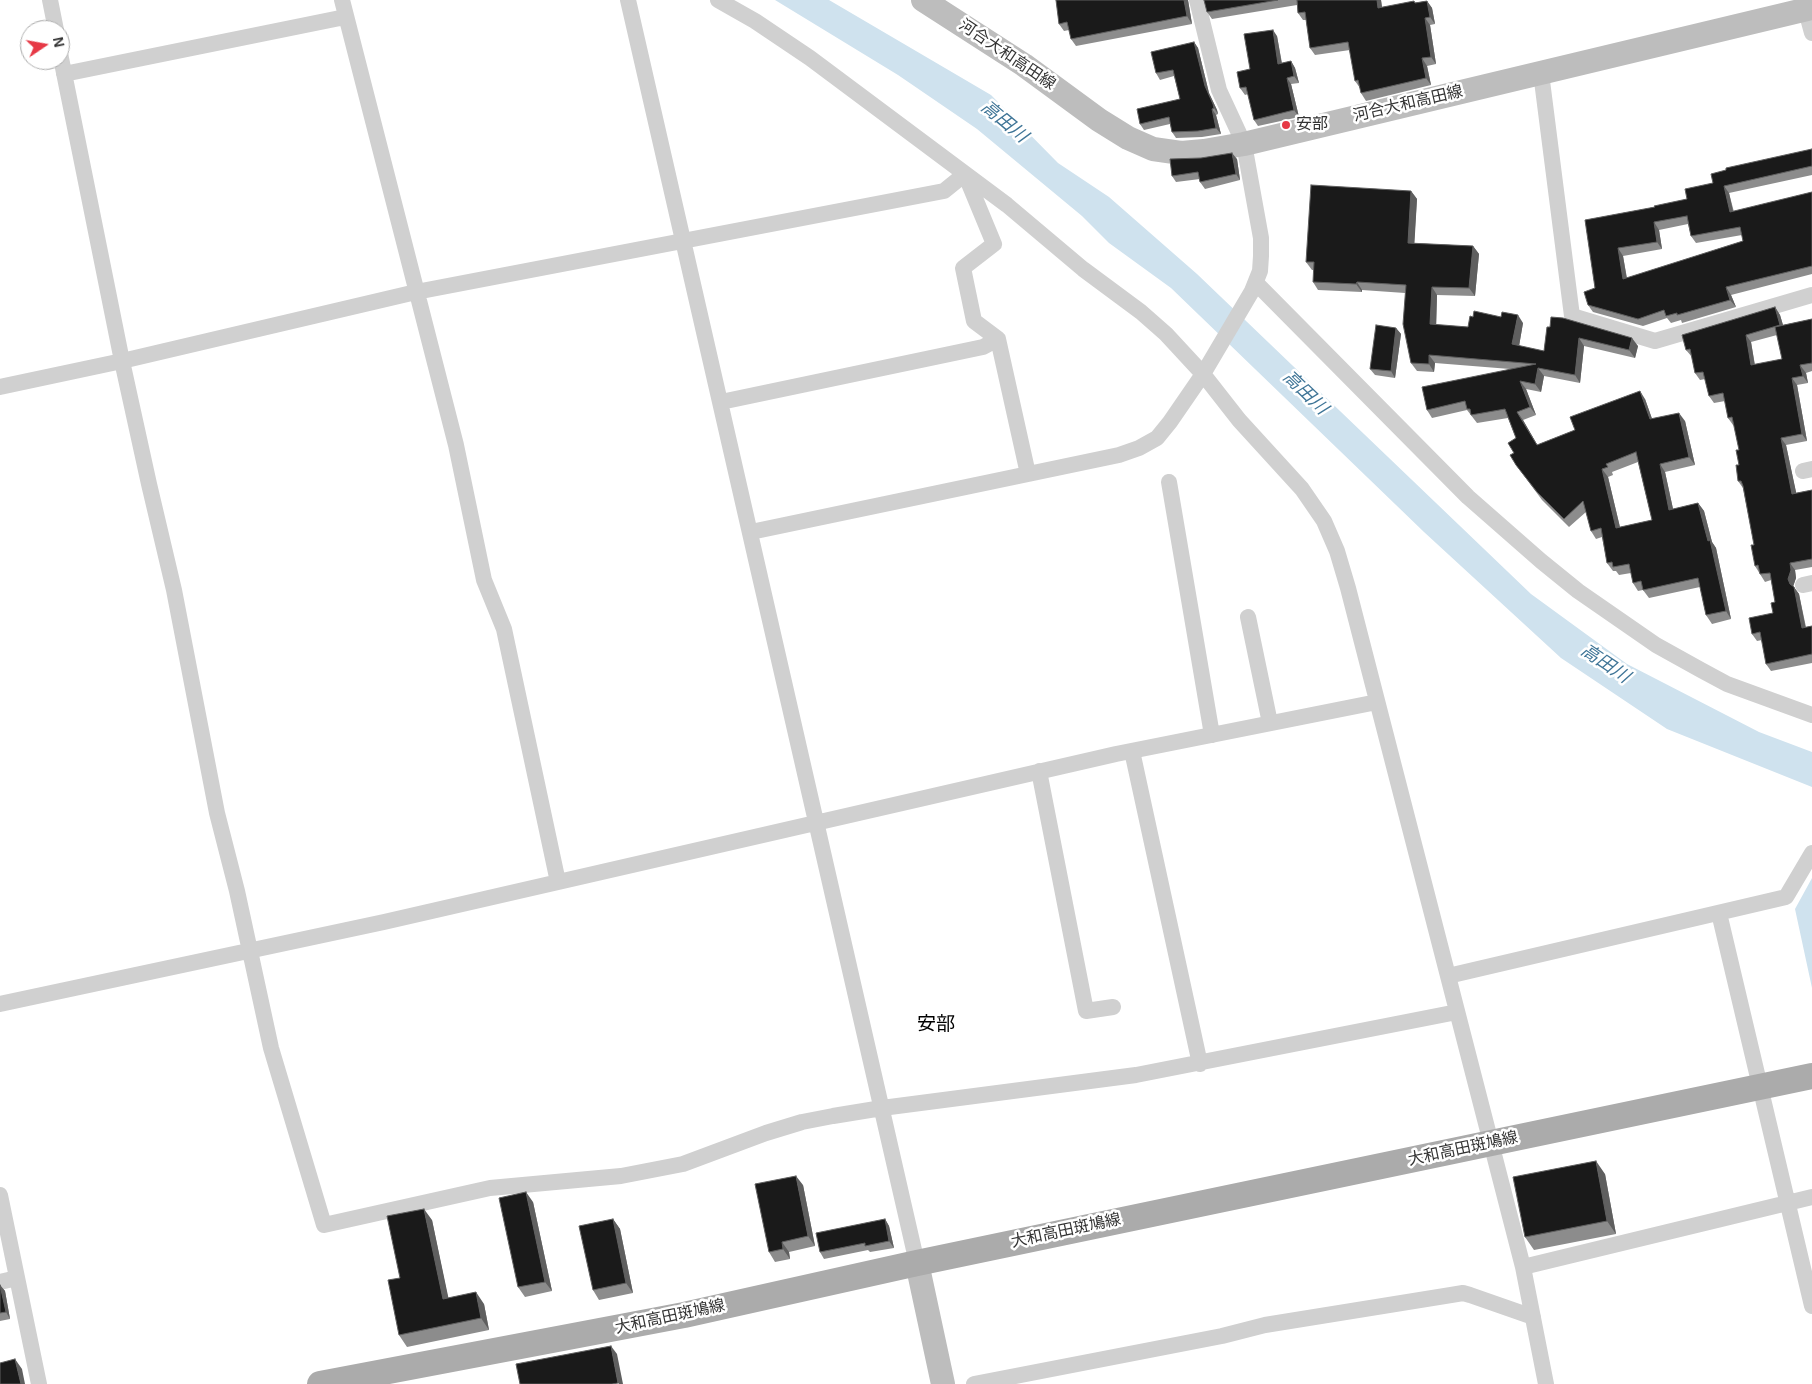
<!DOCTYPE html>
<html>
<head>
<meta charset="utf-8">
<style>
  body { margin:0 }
  #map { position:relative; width:1812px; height:1384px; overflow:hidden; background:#fff; font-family:Arial,sans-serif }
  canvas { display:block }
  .north { position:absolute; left:20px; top:20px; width:50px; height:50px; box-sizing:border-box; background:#fff; border:1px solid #adadad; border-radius:50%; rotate:78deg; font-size:14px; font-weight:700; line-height:20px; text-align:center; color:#333 }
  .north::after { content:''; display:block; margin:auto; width:18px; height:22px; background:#e63946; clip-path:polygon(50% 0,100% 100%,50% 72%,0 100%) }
</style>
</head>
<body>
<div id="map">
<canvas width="1812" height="1384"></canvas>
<div class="north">N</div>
</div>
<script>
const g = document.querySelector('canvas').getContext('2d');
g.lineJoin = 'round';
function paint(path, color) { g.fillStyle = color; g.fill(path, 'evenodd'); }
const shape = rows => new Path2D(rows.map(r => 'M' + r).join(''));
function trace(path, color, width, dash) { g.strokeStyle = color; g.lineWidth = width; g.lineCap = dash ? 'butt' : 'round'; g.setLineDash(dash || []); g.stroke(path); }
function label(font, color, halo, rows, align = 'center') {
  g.font = font + ' Arial,"Noto Sans JP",sans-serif'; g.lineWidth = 5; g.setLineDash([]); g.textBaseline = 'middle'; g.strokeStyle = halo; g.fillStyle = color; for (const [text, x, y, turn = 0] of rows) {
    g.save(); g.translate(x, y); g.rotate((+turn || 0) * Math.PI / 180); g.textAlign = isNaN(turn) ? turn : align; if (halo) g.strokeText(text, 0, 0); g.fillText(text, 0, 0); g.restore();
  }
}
paint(shape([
  [775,0,829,0,991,95,1058,163,1109,197,1197,274,1531,594,1627,664,1759,732,1812,752,1812,787,1667,729,1561,658,1424,532,1171,288,1109,243,1082,216,977,129,898,75],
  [1812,878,1812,988,1795,909]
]), '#cfe2ee');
trace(shape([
  [50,0,56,30],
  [342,0,456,445,484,580,504,629,558,882],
  [628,0,917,1263],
  [718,0,755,21,810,58,1007,205,1083,269,1141,312,1166,334,1203,374,1239,420,1302,489,1324,521,1337,551,1348,588,1523,1267,1546,1384],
  [1803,0,1812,33],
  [60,53,122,361,149,484,174,590,217,813,237,891,271,1048,324,1225,490,1188,621,1176,683,1164,766,1133,802,1122,833,1116,882,1108,1136,1075,1457,1012],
  [1541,73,1572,316,1655,341,1812,295],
  [64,74,345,17],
  [1256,283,1468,497,1541,561,1578,591,1656,645,1701,670,1727,684,1812,715],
  [0,387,122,361,416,292,944,191,965,174,994,244,963,268,974,321,998,339,1028,474],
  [721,402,983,347,998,339],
  [1803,471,1812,469],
  [1169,482,1212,735],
  [751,532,1119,455,1139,448,1157,438,1170,422,1203,374,1252,291,1260,271,1261,256,1261,238,1244,144,1219,90,1197,0],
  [1803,585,1812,583],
  [1248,617,1270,723],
  [1132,751,1200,1064],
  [1039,771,1086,1011,1113,1007],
  [1719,913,1812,1306],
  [1448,976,1786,897,1812,853],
  [0,1004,384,922,1116,754,1377,702],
  [0,1195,39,1384],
  [1523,1267,1812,1197],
  [0,1282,17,1278],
  [974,1384,1222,1336,1265,1325,1451,1295,1463,1293,1470,1295,1533,1317]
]), '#d0d0d0', 16);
trace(shape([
  [923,0,1024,65,1099,120,1128,138,1153,149,1181,153,1204,151,1244,144,1812,8],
  [917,1263,943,1384]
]), '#bdbdbd', 24);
trace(shape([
  [320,1384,684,1315,917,1263,1812,1076]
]), '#ababab', 26);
paint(shape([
  [1056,0,1188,0,1192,24,1076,46,1071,39,1069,30,1064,31,1059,24],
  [1204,0,1381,0,1382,7,1427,1,1432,8,1435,24,1430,25,1436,64,1427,66,1431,85,1366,101,1361,93,1360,88,1355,81,1350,50,1315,55,1310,48,1306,20,1303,20,1298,13,1297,5,1212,19,1207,12],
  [1277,36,1282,63,1291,61,1295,68,1299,83,1291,84,1299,117,1258,126,1254,120,1248,94,1245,95,1240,88,1250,69],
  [1194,42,1198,48,1209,93,1217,110,1218,114,1216,115,1221,134,1202,137,1176,138,1172,132,1170,124,1144,130,1140,124,1180,99,1174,76,1160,80,1156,73],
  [1812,149,1812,175,1729,193,1734,212,1812,192,1812,274,1731,295,1736,307,1682,323,1681,320,1671,323,1667,318,1643,326,1593,312,1588,305,1595,288,1585,220,1655,207,1687,199,1713,183],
  [1688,224,1691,236,1696,243,1742,235,1743,241,1627,278,1623,256,1662,249,1659,230],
  [1237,159,1240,180,1205,189,1200,182,1200,179,1176,182,1172,176],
  [1411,191,1417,199,1414,243,1473,246,1479,254,1475,296,1437,295,1436,325,1468,327,1523,323,1519,346,1544,351,1547,327,1638,346,1635,358,1584,346,1580,383,1544,376,1541,392,1526,389,1536,415,1523,420,1537,445,1575,430,1645,399,1652,419,1685,421,1695,465,1665,472,1673,509,1698,503,1704,511,1712,542,1716,548,1731,619,1712,624,1706,615,1700,587,1649,598,1643,590,1638,591,1633,583,1631,573,1619,575,1616,571,1613,571,1607,563,1602,537,1596,539,1591,531,1586,512,1569,527,1542,500,1516,465,1514,453,1516,438,1508,418,1477,423,1467,410,1432,418,1427,410,1510,369,1435,363,1434,372,1417,371,1411,363,1405,293,1362,290,1362,292,1318,290,1313,282,1314,270,1312,270,1306,262],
  [1638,462,1652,520,1620,527,1608,477,1613,475,1612,472],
  [1775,307,1780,315,1783,325,1812,319,1812,371,1806,373,1808,383,1797,385,1807,441,1786,445,1796,493,1812,490,1812,567,1795,570,1796,578,1793,586,1799,594,1806,627,1812,626,1812,663,1771,671,1766,664,1762,640,1757,641,1752,634,1773,613,1775,602,1771,580,1765,582,1755,566,1754,545,1743,488,1738,481,1739,450,1734,425,1733,425,1728,418,1725,401,1714,403,1709,396,1705,379,1700,380,1695,373,1692,357,1686,350],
  [1777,335,1782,359,1755,365,1751,342],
  [1396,328,1401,334,1395,378,1375,375,1370,369],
  [1605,1174,1616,1234,1534,1250,1525,1237],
  [803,1185,815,1246,789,1252,790,1259,775,1262,769,1252],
  [533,1202,552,1291,525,1297,518,1287],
  [613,1219,620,1229,633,1293,599,1300,593,1290],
  [885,1219,889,1226,894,1248,870,1252,868,1250,824,1259,820,1252],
  [432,1220,448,1298,484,1304,489,1330,407,1347,399,1335,400,1278],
  [0,1285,5,1291,10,1319,0,1321]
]), '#8c8c8c');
paint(shape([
  [1184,0,1188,0,1192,24,1187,16],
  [1377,0,1381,0,1383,15,1378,8],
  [1427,1,1432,8,1435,24,1430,17],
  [1425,18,1430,25,1436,64,1431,57],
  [1273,30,1277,36,1283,71,1278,64],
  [1194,42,1198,48,1209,93,1217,110,1218,114,1214,108,1205,86],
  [1422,58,1427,66,1431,85,1426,78],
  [1291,61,1295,68,1299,83,1294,76],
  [1287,78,1291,84,1299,117,1294,110],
  [1212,109,1216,115,1221,134,1216,128],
  [1232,153,1237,159,1240,180,1236,174],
  [1724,186,1729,193,1735,220,1730,212],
  [1411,191,1417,199,1414,251,1408,243],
  [1654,222,1659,230,1662,249,1657,242],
  [1473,246,1479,254,1475,296,1469,288],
  [1618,248,1623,256,1628,286,1623,279],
  [1357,282,1362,290,1362,292,1356,284],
  [1432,287,1437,295,1436,332,1430,324],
  [1726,287,1731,295,1736,307,1730,300],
  [1775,307,1780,315,1785,332,1780,325],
  [1518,315,1523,323,1518,352,1512,344],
  [1396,328,1401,334,1395,378,1391,371],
  [1746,335,1751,342,1756,373,1751,365],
  [1579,338,1584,346,1580,383,1575,375],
  [1632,338,1638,346,1635,358,1629,350],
  [1429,355,1435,363,1434,372,1429,364],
  [1800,365,1806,373,1808,383,1803,376],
  [1538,368,1544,376,1541,392,1535,384],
  [1792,378,1797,385,1807,441,1802,434],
  [1520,381,1526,389,1536,415,1530,407],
  [1640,391,1645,399,1655,427,1650,419],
  [1517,412,1523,420,1542,453,1537,445],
  [1679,413,1685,421,1695,465,1689,457],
  [1781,438,1786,445,1798,501,1792,494],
  [1660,464,1665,472,1675,518,1669,510],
  [1602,469,1608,477,1622,536,1616,528],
  [1698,503,1704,511,1712,542,1716,548,1731,619,1726,611],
  [1790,563,1795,570,1796,578,1793,587,1794,587,1799,594,1807,635,1802,628,1790,584,1788,579],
  [1596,1161,1605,1174,1616,1234,1607,1221],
  [796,1176,803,1185,815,1246,808,1236],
  [526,1192,533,1202,552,1291,545,1282],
  [424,1209,432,1220,451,1310,443,1299],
  [613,1219,620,1229,633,1293,626,1283],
  [885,1219,889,1226,894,1248,889,1241],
  [782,1242,789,1252,790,1259,783,1249],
  [0,1285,5,1291,10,1319,6,1312],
  [476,1292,484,1304,489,1330,481,1318],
  [611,1346,617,1354,623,1384,619,1384,618,1383],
  [15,1359,22,1369,25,1384,21,1384]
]), '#5f5f5f');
const building = shape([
  [1056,0,1184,0,1187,16,1071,39,1067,22,1059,24,1056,0],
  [1204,0,1278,0,1207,12,1204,0],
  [1297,0,1377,0,1378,8,1414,1,1415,3,1427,1,1430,17,1425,18,1431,57,1422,58,1426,78,1361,93,1358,80,1355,81,1348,42,1310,48,1305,12,1298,13,1297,0],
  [1273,30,1278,64,1291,61,1294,76,1287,78,1294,110,1254,120,1246,87,1240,88,1237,72,1250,69,1244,34,1273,30],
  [1194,42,1205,86,1213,104,1214,108,1212,109,1216,128,1198,131,1172,132,1169,117,1140,124,1137,109,1180,99,1173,70,1156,73,1151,52,1194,42],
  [1812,149,1812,166,1724,186,1730,212,1812,192,1812,266,1726,287,1730,300,1677,315,1677,313,1666,316,1664,310,1638,319,1588,305,1584,292,1595,288,1585,220,1655,207,1654,206,1687,199,1685,189,1713,183,1711,174,1726,170,1726,168,1812,149],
  [1687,216,1691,236,1740,227,1743,241,1623,279,1618,248,1657,242,1654,222,1687,216],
  [1232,153,1236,174,1200,182,1198,172,1172,176,1170,159,1201,158,1232,153],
  [1311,185,1411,191,1408,243,1473,246,1469,288,1432,287,1430,324,1468,327,1470,316,1473,317,1474,311,1501,317,1502,312,1518,315,1512,344,1544,351,1547,327,1550,327,1551,317,1563,318,1632,338,1629,350,1579,338,1575,375,1538,368,1535,384,1520,381,1530,407,1517,412,1537,445,1575,430,1570,417,1640,391,1650,419,1679,413,1689,457,1660,464,1669,510,1698,503,1708,541,1710,540,1726,611,1706,615,1698,578,1643,590,1641,581,1633,583,1629,564,1613,567,1612,562,1607,563,1601,528,1591,531,1583,501,1564,519,1537,492,1516,465,1510,455,1514,453,1508,443,1516,438,1505,409,1471,415,1470,409,1467,409,1465,401,1427,410,1422,387,1536,364,1429,355,1429,364,1411,363,1403,324,1406,285,1357,282,1356,284,1313,282,1314,262,1306,262,1311,185],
  [1636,452,1652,520,1616,528,1602,469,1608,467,1606,464,1636,452],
  [1775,307,1780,325,1746,335,1751,365,1782,359,1775,327,1812,319,1812,363,1800,365,1803,376,1792,378,1802,434,1781,438,1792,494,1812,490,1812,559,1790,563,1791,570,1788,579,1790,584,1794,587,1802,628,1812,626,1812,654,1766,664,1760,632,1752,634,1749,618,1773,613,1771,603,1775,602,1770,573,1760,574,1758,565,1755,566,1751,545,1754,545,1743,486,1741,481,1738,481,1736,465,1739,465,1736,450,1739,450,1732,417,1728,418,1723,393,1709,396,1703,372,1695,373,1690,349,1686,350,1682,335,1775,307],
  [1376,325,1396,328,1391,371,1370,369,1376,325],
  [1596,1161,1607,1221,1525,1237,1513,1177,1596,1161],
  [796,1176,808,1236,782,1242,783,1249,769,1252,755,1184,796,1176],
  [526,1192,545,1282,518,1287,499,1198,526,1192],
  [424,1209,443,1299,476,1292,481,1318,399,1335,388,1280,400,1278,387,1216,424,1209],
  [613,1219,626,1283,593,1290,579,1226,613,1219],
  [885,1219,889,1241,865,1246,865,1243,820,1252,816,1233,885,1219],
  [0,1285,6,1312,0,1313,0,1285],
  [611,1346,618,1383,612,1384,520,1384,516,1364,611,1346],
  [15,1359,21,1384,0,1384,0,1363,15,1359]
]);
paint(building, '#1a1a1a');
trace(building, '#5f5f5f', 1);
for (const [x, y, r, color] of [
  [1286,125,5,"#e63946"]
]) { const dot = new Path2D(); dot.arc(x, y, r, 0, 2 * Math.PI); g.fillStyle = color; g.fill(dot); trace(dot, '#fff', 2); }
label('16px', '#333', '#fff', [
  ["河合大和高田線",1007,55,34],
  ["河合大和高田線",1408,104,-13],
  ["大和高田斑鳩線",1463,1149,-12],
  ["大和高田斑鳩線",1066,1231,-12],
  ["大和高田斑鳩線",670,1317,-12]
]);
label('16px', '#333', '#fff', [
  ["安部",1296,125]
], 'left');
label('italic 18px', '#3f7597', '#fff', [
  ["高田川",1004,122,40],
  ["高田川",1305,393,44],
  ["高田川",1605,664,34]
]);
label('19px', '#000', '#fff', [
  ["安部",936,1025]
]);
</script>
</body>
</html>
